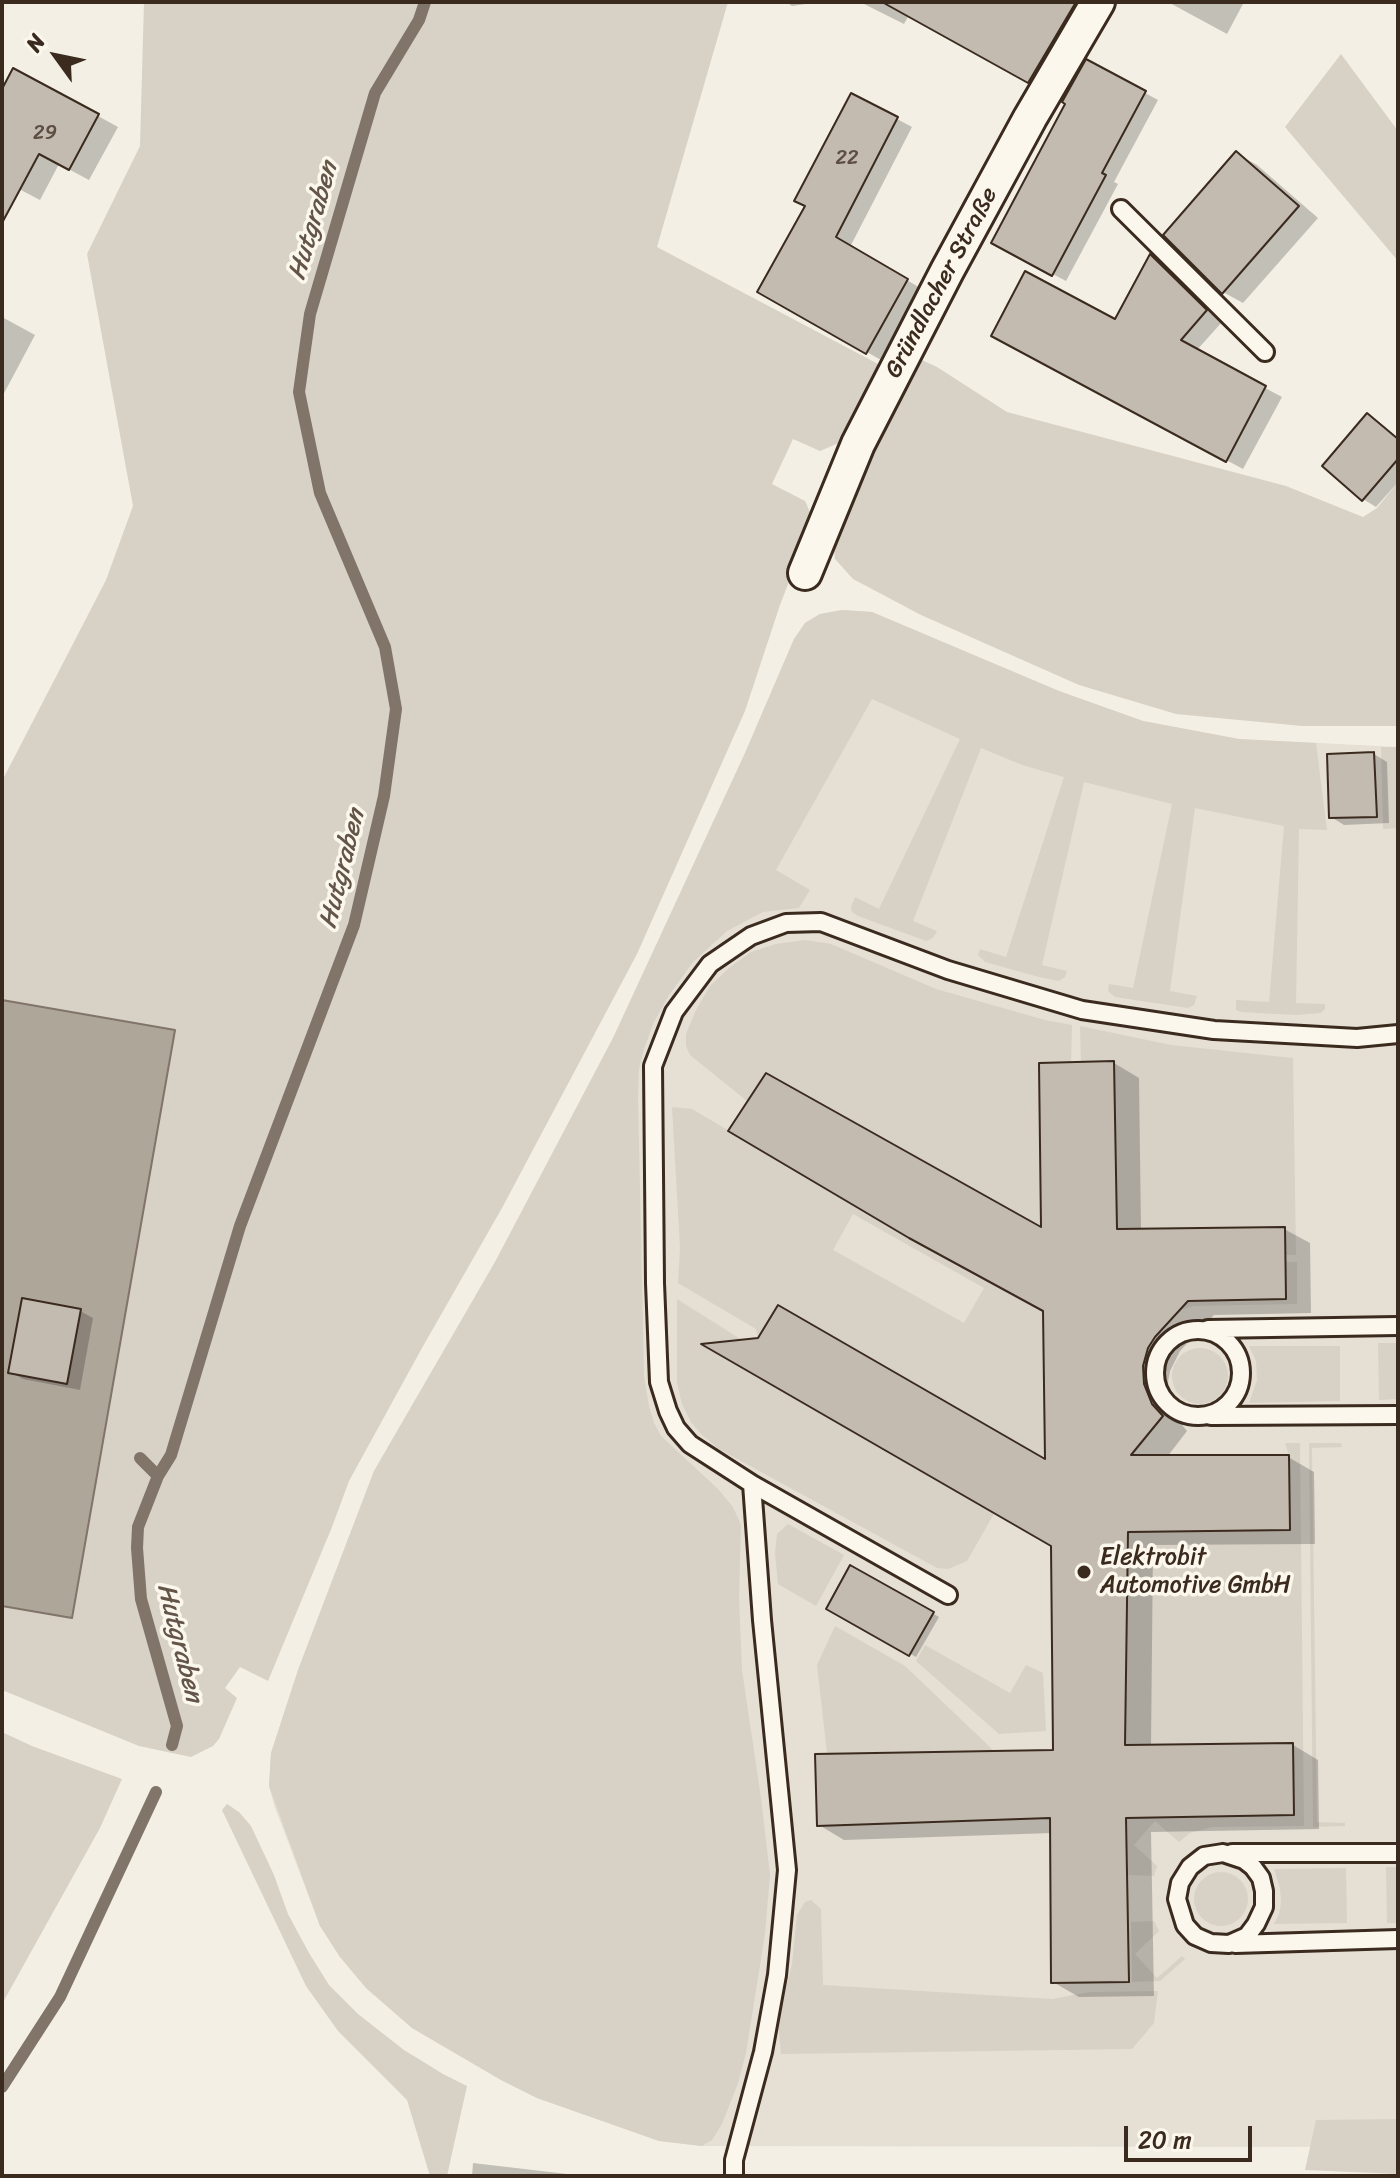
<!DOCTYPE html>
<html>
<head>
<meta charset="utf-8">
<style>
  body { margin:0 }
  #map { position:relative; width:1400px; height:2178px; overflow:hidden; background:#f3efe4; font-family:Sriracha,sans-serif }
  canvas { display:block }
  .frame { position:absolute; inset:0; border:4px solid #3b2a1e; pointer-events:none }
  .north { position:absolute; left:16px; top:16px; width:80px; height:80px; -webkit-text-stroke:6px #fbf7ec; paint-order:stroke; rotate:303deg; font-size:22px; font-weight:700; line-height:32px; text-align:center; color:#3b2a1e }
  .north::after { content:''; display:block; margin:auto; width:28px; height:36px; background:#3b2a1e; clip-path:polygon(50% 0,100% 100%,50% 72%,0 100%) }
  .scale { position:absolute; left:1124px; top:2126px; width:128px; height:36px; box-sizing:border-box; border:4px solid #3b2a1e; border-top:0; padding-left:10px; font-size:24px; line-height:28px; white-space:nowrap; color:#3b2a1e; -webkit-text-stroke:6px #fbf7ec; paint-order:stroke }
</style>
</head>
<body>
<div id="map">
<canvas width="1400" height="2178"></canvas>
<div class="frame"></div>
<div class="north">N</div>
<div class="scale">20 m</div>
</div>
<script>
const g = document.querySelector('canvas').getContext('2d');
g.lineJoin = 'round';
function paint(path, color) { g.fillStyle = color; g.fill(path, 'evenodd'); }
const shape = rows => new Path2D(rows.map(r => 'M' + r).join(''));
function trace(path, color, width, dash) { g.strokeStyle = color; g.lineWidth = width; g.lineCap = dash ? 'butt' : 'round'; g.setLineDash(dash || []); g.stroke(path); }
function label(font, color, halo, rows, align = 'center') {
  g.font = font + ' Sriracha,sans-serif'; g.lineWidth = 7; g.setLineDash([]); g.textBaseline = 'middle'; g.strokeStyle = halo; g.fillStyle = color; for (const [text, x, y, turn = 0] of rows) {
    g.save(); g.translate(x, y); g.rotate((+turn || 0) * Math.PI / 180); g.textAlign = isNaN(turn) ? turn : align; if (halo) g.strokeText(text, 0, 0); g.fillText(text, 0, 0); g.restore();
  }
}
paint(shape([
  [842,610,872,612,1059,691,1143,721,1239,739,1398,747,1398,2144,1302,2147,702,2146,659,2141,537,2098,501,2080,412,2028,366,1988,340,1957,320,1926,274,1805,269,1786,271,1753,298,1670,374,1471,495,1262,613,1038,745,753,794,639,805,623,820,614]
]), '#e5dfd4');
paint(shape([
  [144,2,728,2,657,247,880,365,841,442,820,451,793,439,772,484,805,501,813,519,780,605,745,711,637,954,502,1208,422,1348,349,1481,332,1527,268,1681,240,1667,225,1688,237,1698,219,1739,213,1746,191,1757,139,1746,2,1690,2,781,106,580,133,506,87,254,140,146],
  [1341,54,1398,131,1398,261,1285,127],
  [913,356,937,367,1007,412,1286,486,1363,517,1377,508,1398,482,1398,726,1302,726,1176,714,1079,685,921,615,853,579,835,559,832,536],
  [842,610,872,612,1059,691,1143,721,1239,739,1316,743,1327,830,1299,829,1296,1003,1325,1004,1325,1009,1321,1013,1296,1015,1241,1012,1236,1010,1236,1000,1269,1002,1284,826,1195,808,1170,991,1197,996,1194,1005,1188,1008,1115,997,1108,991,1109,984,1133,988,1172,804,1084,782,1042,965,1067,971,1065,977,1059,981,1039,977,985,962,978,955,980,949,1006,957,1064,777,1022,765,981,748,913,921,937,931,933,938,926,941,858,916,852,912,851,907,855,897,879,909,960,739,872,699,776,870,810,890,799,908,763,912,727,931,693,962,669,995,654,1022,644,1049,639,1069,638,1096,644,1376,649,1406,654,1423,661,1436,718,1489,733,1507,741,1525,739,1598,742,1670,761,1798,770,1875,765,1934,746,2053,738,2083,722,2124,712,2140,702,2146,659,2141,537,2098,501,2080,412,2028,366,1988,340,1957,320,1926,269,1786,271,1753,298,1670,374,1471,495,1262,613,1038,745,753,794,639,805,623,820,614],
  [1381,747,1398,747,1398,828,1383,829],
  [805,940,831,944,936,989,1045,1020,1072,1025,1071,1062,1039,1063,1041,1223,1040,1226,766,1073,747,1101,690,1055,686,1046,686,1034,696,1010,710,986,729,968,751,952,776,944],
  [1080,1026,1171,1045,1293,1058,1296,1255,1285,1255,1284,1227,1117,1229,1114,1062,1081,1062],
  [672,1107,692,1109,909,1237,1007,1291,1042,1303,1045,1459,779,1306,758,1338,756,1329,678,1283,680,1248],
  [853,1214,984,1288,964,1323,833,1250],
  [1285,1262,1297,1262,1297,1304,1194,1306,1172,1312,1118,1302,1286,1299],
  [677,1299,742,1340,702,1344,995,1512,967,1561,948,1569,937,1568,719,1449,702,1435,691,1422,682,1404,677,1383],
  [1378,1343,1398,1343,1398,1399,1379,1400],
  [1249,1346,1340,1346,1340,1401,1249,1403,1257,1380,1256,1361],
  '1172 1376a28 28 0 1 1 56 0a28 28 0 1 1-56 0Z',
  [1285,1443,1300,1443,1304,1826,1212,1827,1190,1833,1179,1842,1155,1821,1134,1845,1157,1866,1154,1876,1128,1875,1127,1818,1294,1815,1293,1743,1125,1745,1128,1532,1290,1530,1289,1455],
  [1309,1443,1341,1443,1342,1447,1312,1448,1317,1822,1345,1823,1345,1826,1313,1827],
  [788,1524,844,1555,816,1606,778,1584,775,1553,777,1534],
  [835,1626,905,1666,993,1750,827,1753,817,1665],
  [925,1645,1010,1693,1026,1665,1043,1673,1046,1731,999,1734,916,1661],
  [2,1732,32,1746,122,1779,100,1828,2,2004],
  [227,1804,239,1812,251,1826,274,1875,288,1914,309,1953,329,1985,358,2014,404,2050,443,2074,467,2086,447,2176,430,2176,407,2100,338,2031,306,1986,222,1810],
  [1386,1867,1398,1867,1398,1923,1387,1923],
  [1346,1868,1347,1923,1274,1924,1279,1914,1281,1902,1280,1888,1274,1869],
  '1194 1899a27 27 0 1 1 54 0a27 27 0 1 1-54 0Z',
  [811,1900,821,1909,823,1985,1052,1999,1090,1992,1158,1991,1154,2023,1132,2049,781,2054,778,2021,792,1964,797,1915,805,1902],
  [1154,1921,1159,1931,1135,1954,1157,1978,1182,1956,1185,1959,1160,1981,1132,1982,1131,1922],
  [1398,2119,1398,2174,1305,2170,1316,2120]
]), '#d8d1c6');
const water = shape([
  [2,1000,175,1030,72,1618,2,1606,2,1000]
]);
paint(water, '#afa69a');
trace(water, '#817468', 2);
paint(shape([
  [786,2,820,2,792,6],
  [860,2,1040,2,1075,21,1037,86,909,15,904,24],
  [1168,2,1244,2,1227,34],
  [1145,93,1158,100,1114,182,1118,184,1066,281,1007,250],
  [2,94,98,116,118,127,89,180,59,164,40,200,2,180],
  [852,95,912,127,850,247,922,289,881,360,759,291,807,206],
  [1237,154,1257,165,1318,218,1243,303,1223,292],
  [1151,257,1167,266,1223,321,1196,351,1282,397,1243,469,1010,344,1116,322],
  [2,317,35,335,2,397],
  [1367,415,1380,423,1398,438,1398,482,1376,507,1363,499],
  [1374,754,1387,762,1389,823,1344,825,1331,817],
  [1114,1063,1139,1078,1141,1230,1284,1229,1310,1243,1311,1313,1214,1315,1180,1351,1170,1371,1168,1382,1171,1406,1178,1420,1187,1431,1167,1457,1288,1457,1314,1472,1315,1544,1153,1545,1151,1747,1293,1745,1318,1760,1319,1829,1151,1832,1154,1996,1079,1997,1053,1982,1052,1833,844,1840,819,1825,1055,1752,1053,1545,1047,1462,1043,1230],
  [80,1311,93,1318,80,1390,23,1379,10,1372],
  [851,1568,939,1617,916,1657,828,1608],
  [473,2163,584,2176,472,2176]
]), '#0003');
trace(shape([
  [140,1458,158,1476],
  [172,1745,177,1726,141,1599,137,1548,138,1527,158,1476,171,1455,240,1226,354,925,384,796,396,709,385,647,320,493,299,392,310,314,375,93,419,20,425,2],
  [2,2087,60,1997,156,1792]
]), '#817468', 12);
const building = shape([
  [882,2,1076,2,1028,83,882,2],
  [1086,59,1146,91,1102,173,1106,175,1052,276,991,243,1065,104,1062,102,1086,59],
  [13,68,99,114,69,170,39,154,2,223,2,89,13,68],
  [851,93,898,117,836,237,908,279,866,354,757,292,805,206,794,201,851,93],
  [1236,151,1299,206,1222,294,1163,235,1236,151],
  [1150,254,1207,310,1181,340,1266,386,1226,462,991,336,1025,271,1115,319,1150,254],
  [1367,413,1398,439,1398,459,1362,501,1322,466,1367,413],
  [1374,752,1377,817,1329,818,1327,754,1374,752],
  [1114,1061,1117,1229,1285,1227,1286,1299,1188,1301,1155,1337,1148,1348,1143,1366,1144,1384,1152,1404,1163,1416,1131,1455,1289,1455,1290,1530,1128,1532,1125,1745,1293,1743,1294,1815,1126,1818,1129,1982,1051,1983,1050,1818,817,1826,815,1754,1053,1750,1051,1546,701,1344,758,1338,778,1305,1045,1459,1043,1311,909,1238,728,1131,766,1073,1041,1227,1039,1063,1114,1061],
  [22,1298,81,1309,67,1384,8,1373,22,1298],
  [850,1565,934,1612,909,1656,826,1609,850,1565]
]);
paint(building, '#c3bbb0');
trace(building, '#3b2a1e', 2);
const service = shape([
  [1121,209,1265,352],
  [1208,1329,1398,1326],
  '1155 1373a43 43 0 1 1 86 0a43 43 0 1 1-86 0Z',
  [1211,1416,1398,1415],
  [948,1595,752,1484,690,1444,676,1428,668,1411,659,1382,655,1283,653,1066,674,1012,710,964,751,936,786,923,821,922,948,970,1082,1010,1214,1030,1357,1038,1398,1034],
  [1223,1853,1244,1860,1253,1867,1261,1878,1264,1891,1264,1907,1256,1924,1247,1936,1229,1944,1211,1943,1195,1936,1185,1925,1177,1899,1180,1883,1190,1867,1204,1856,1223,1853],
  [1232,1853,1398,1853],
  [1235,1944,1398,1939],
  [734,2176,734,2160,763,2052,777,1975,787,1870,762,1620,752,1484]
]);
const minor = shape([
  [805,573,858,444,947,271,1030,118,1098,2]
]);
trace(service, '#3b2a1e', 22);
trace(minor, '#3b2a1e', 38);
trace(service, '#fbf7ec', 16);
trace(minor, '#fbf7ec', 32);
for (const [x, y, r, color] of [
  [1084,1572,8,"#3b2a1e"]
]) { const dot = new Path2D(); dot.arc(x, y, r, 0, 2 * Math.PI); g.fillStyle = color; g.fill(dot); trace(dot, '#fbf7ec', 3); }
label('20px', '#5d4e42', null, [
  ["29",45,134],
  ["22",847,159]
]);
label('24px', '#3b2a1e', '#fbf7ec', [
  ["Gründlacher Straße",942,283,-62]
]);
label('24px', '#3b2a1e', '#fbf7ec', [
  ["Elektrobit",1100,1558],
  ["Automotive GmbH",1100,1586]
], 'left');
label('italic 26px', '#645549', '#fbf7ec', [
  ["Hutgraben",314,221,-74],
  ["Hutgraben",343,869,-76],
  ["Hutgraben",179,1643,76]
]);
</script>
</body>
</html>
